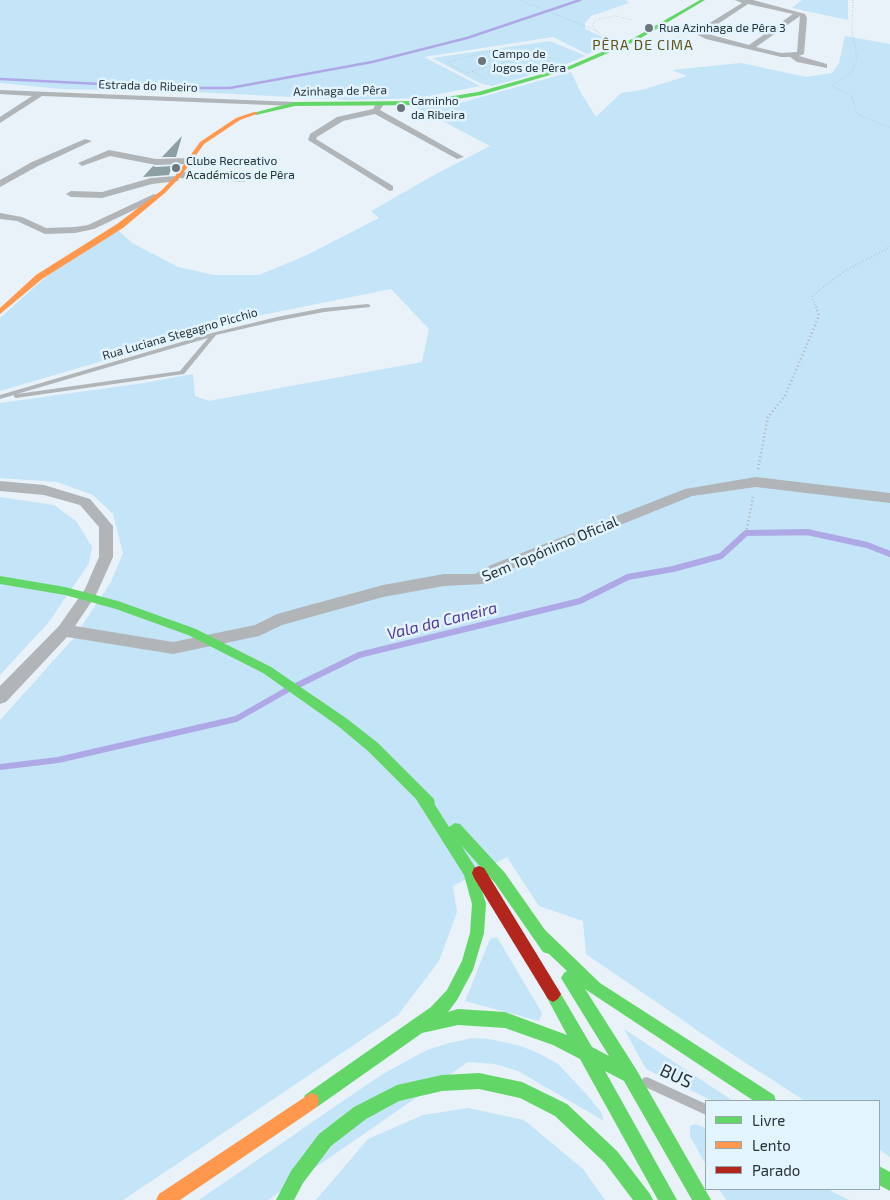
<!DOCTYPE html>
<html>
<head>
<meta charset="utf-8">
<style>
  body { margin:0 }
  #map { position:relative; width:890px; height:1200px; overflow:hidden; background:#e8f2f8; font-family:"Exo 2",sans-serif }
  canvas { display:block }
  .legend { position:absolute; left:705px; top:1100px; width:175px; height:90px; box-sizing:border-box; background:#e2f4fe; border:1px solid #98a6ae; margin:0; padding:6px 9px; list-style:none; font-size:15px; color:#293237 }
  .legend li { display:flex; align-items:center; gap:10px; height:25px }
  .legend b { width:25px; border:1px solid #98a6ae }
</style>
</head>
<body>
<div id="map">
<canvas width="890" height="1200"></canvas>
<ul class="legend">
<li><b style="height:6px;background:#63d668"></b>Livre</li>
<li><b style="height:6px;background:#ff974d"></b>Lento</li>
<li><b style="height:6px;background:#b3261e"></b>Parado</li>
</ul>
</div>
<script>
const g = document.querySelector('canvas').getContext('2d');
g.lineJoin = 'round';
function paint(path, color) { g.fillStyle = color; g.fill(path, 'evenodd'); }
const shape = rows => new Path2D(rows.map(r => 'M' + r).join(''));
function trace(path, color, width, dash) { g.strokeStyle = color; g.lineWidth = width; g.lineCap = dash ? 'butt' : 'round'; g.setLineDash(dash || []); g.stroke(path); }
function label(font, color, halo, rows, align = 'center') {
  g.font = font + ' "Exo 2",sans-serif'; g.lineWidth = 5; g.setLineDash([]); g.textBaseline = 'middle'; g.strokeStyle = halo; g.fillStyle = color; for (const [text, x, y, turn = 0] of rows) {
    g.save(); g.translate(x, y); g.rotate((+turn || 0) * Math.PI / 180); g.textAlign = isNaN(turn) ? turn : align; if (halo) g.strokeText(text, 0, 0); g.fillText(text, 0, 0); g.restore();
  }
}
paint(shape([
  [0,0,625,0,629,3,591,16,585,23,585,29,616,43,587,54,553,37,424,57,480,86,418,98,351,100,195,92,61,89,0,83],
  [802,0,848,0,848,20,792,8],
  [845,36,890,44,890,1157,879,1149,879,1101,805,1101,729,1052,586,954,583,921,539,906,507,857,453,886,457,912,439,961,398,1015,192,1154,123,1200,0,1200,0,720,73,639,111,582,123,553,113,514,93,495,57,482,0,478,0,403,144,383,193,374,195,396,209,401,422,362,429,329,391,289,252,317,0,391,0,318,48,275,118,230,132,243,178,267,214,275,259,275,307,255,379,218,371,211,436,174,490,146,414,106,460,103,571,72,581,93,596,117,621,93,642,90,687,76,672,70,741,63,806,77,832,73,839,63],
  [550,41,586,56,556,68,492,86,482,84,432,58],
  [0,497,54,505,76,521,92,547,89,563,49,622,0,675],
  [497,937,542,1013,539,1021,465,1001,490,939],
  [624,1029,733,1101,713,1101,646,1069],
  [473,1038,489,1039,521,1046,540,1054,558,1064,588,1096,601,1112,604,1121,518,1071,495,1064,468,1062,268,1200,199,1200,381,1075,427,1050,449,1043],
  [468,1108,524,1120,583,1169,605,1200,316,1200,368,1139,423,1115],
  [695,1124,706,1128,706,1165,690,1136,690,1126],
  [719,1189,827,1189,849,1200,726,1200]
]), '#c4e4f7');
trace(shape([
  [0,79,181,88,230,88,372,62,467,38,580,0]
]), '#afa8e7', 2.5);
trace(shape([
  [749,533,811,533]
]), '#afa8e7', 4.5);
trace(shape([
  [298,685,359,655,580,601,628,577,673,569,721,556,746,533,807,532,867,545,890,554],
  [0,767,58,760,236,719,287,690]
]), '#afa8e7', 6);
paint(shape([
  [182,136,176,157,162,157],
  [153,166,156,167,172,166,169,175,143,177]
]), '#8ca0a4');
trace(shape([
  [520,0,597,31],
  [853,0,852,30,857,59,852,72,832,86,851,95,857,114,890,128],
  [609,37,596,31,593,25,594,22,599,19,615,16,633,20],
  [661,39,672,41,689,31],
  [498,49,517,59,466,73,447,62,498,49],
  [516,58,538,53,553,59],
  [472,71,486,79]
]), '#afb4b7', 1, [0.5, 2]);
trace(shape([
  [816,308,812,296,843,272,890,247]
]), '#afb4b7', 2, [0.5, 2.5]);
trace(shape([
  [758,469,768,417,785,396,819,316,816,307],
  [746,533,753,497]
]), '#afb4b7', 2.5, [1, 3]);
paint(shape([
  [368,304,370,305,370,307,324,312,277,321,216,335,184,374,16,398,14,397,14,395,0,399,0,395,212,333,277,317,324,308,368,304],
  [208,338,180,371,17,394,208,338],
  [647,1077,706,1104,706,1115,643,1086,642,1082,643,1078,647,1077]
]), '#b1b5b8');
paint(shape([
  [735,0,753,0,805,14,807,18,804,54,799,56,827,64,827,68,797,62,790,57,781,57,706,39,698,35,700,29,742,3,735,0],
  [748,4,793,14,749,45,704,33,748,4],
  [800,16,797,52,781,53,756,47,800,16],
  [0,90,295,102,299,104,295,106,42,96,0,123,0,117,32,96,0,94,0,90],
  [377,102,384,104,380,110,464,157,457,159,375,114,343,121,317,137,316,139,393,186,393,190,390,191,308,140,310,134,337,117,373,109,377,102],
  [85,139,92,141,38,166,0,187,0,180,32,162,85,139],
  [109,150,156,159,188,158,192,161,188,164,156,165,110,156,82,166,78,163,109,150],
  [179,172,215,173,244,176,249,179,244,182,179,178,178,181,152,184,102,198,71,197,66,194,71,191,102,192,151,178,176,176,176,173,179,172],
  [154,194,157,195,157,199,94,229,75,233,45,234,17,221,0,219,0,213,22,217,46,228,75,227,88,225,154,194],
  [756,477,890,493,890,503,756,487,692,496,501,573,483,584,444,586,383,597,282,625,259,636,173,654,67,637,6,702,0,704,0,686,59,626,85,589,99,557,99,527,80,505,44,495,0,491,0,481,44,485,90,499,113,526,113,557,96,595,75,626,173,642,255,625,277,614,383,585,444,574,475,574,491,565,685,489,756,477]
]), '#b1b5b8');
paint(shape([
  [700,0,705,0,636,41,571,69,481,95,422,105,295,106,256,115,253,113,295,102,422,101,478,92,567,67,632,39,700,0],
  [0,576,65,587,118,601,196,629,271,667,346,718,378,743,434,799,435,805,449,827,455,823,460,824,505,873,545,930,600,983,774,1095,776,1101,754,1101,585,989,636,1069,711,1200,692,1200,624,1081,605,1071,677,1200,658,1200,580,1059,553,1045,505,1028,458,1025,422,1033,317,1107,311,1109,305,1107,303,1101,305,1095,431,1007,447,990,462,961,470,933,472,904,464,875,416,799,368,751,338,726,263,673,188,635,116,609,65,595,0,584,0,576],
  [461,845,495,883,543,952,549,954,567,971,564,973,561,978,564,983,609,1056,592,1047,558,989,553,986,548,989,545,994,567,1035,505,1012,458,1009,448,1012,457,1000,473,970,484,933,486,904,475,867,461,845],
  [479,1073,522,1082,567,1104,617,1151,650,1194,653,1200,633,1200,605,1163,555,1116,520,1098,479,1089,442,1091,399,1101,366,1119,331,1146,303,1183,294,1200,276,1200,291,1171,319,1134,354,1107,397,1085,442,1075,479,1073],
  [879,1166,890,1172,890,1191,879,1185,879,1166]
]), '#63d668');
paint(shape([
  [254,112,259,113,240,120,204,144,181,176,166,192,123,228,42,279,0,314,0,308,36,275,117,224,162,190,177,174,200,142,236,118,254,112],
  [311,1093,317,1095,319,1101,317,1107,180,1200,156,1200,159,1194,311,1093]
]), '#ff974d');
paint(shape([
  [479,866,484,868,558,989,561,994,558,999,553,1002,548,999,474,878,472,873,474,868,479,866]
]), '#b3261e');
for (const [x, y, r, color] of [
  [649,28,5,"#6c757b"],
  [482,61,5,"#6c757b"],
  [401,108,5,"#6c757b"],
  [176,168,5,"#6c757b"]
]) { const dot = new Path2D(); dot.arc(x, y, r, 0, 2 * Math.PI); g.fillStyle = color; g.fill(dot); trace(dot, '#e2f4fe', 2); }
label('12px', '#293237', '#e2f4fe', [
  ["Rua Azinhaga de Pêra 3",659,28],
  ["Campo de",492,54],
  ["Jogos de Pêra",492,68],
  ["Caminho",411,101],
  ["da Ribeira",411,115],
  ["Clube Recreativo",186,161],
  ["Académicos de Pêra",186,175]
], 'left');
label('12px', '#293237', '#e2f4fe', [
  ["Estrada do Ribeiro",148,86,2],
  ["Azinhaga de Pêra",340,91,-1],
  ["Rua Luciana Stegagno Picchio",180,334,-16]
]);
g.letterSpacing = '1px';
label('14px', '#605013', '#e2f4fe', [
  ["PÊRA DE CIMA",643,45]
]);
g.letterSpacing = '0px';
label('15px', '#293237', '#e2f4fe', [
  ["Sem Topónimo Oficial",550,549,-23]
]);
label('italic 16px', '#53389f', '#e2f4fe', [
  ["Vala da Caneira",442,621,-14]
]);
label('18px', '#293237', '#e2f4fe', [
  ["BUS",676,1076,25]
]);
</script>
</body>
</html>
